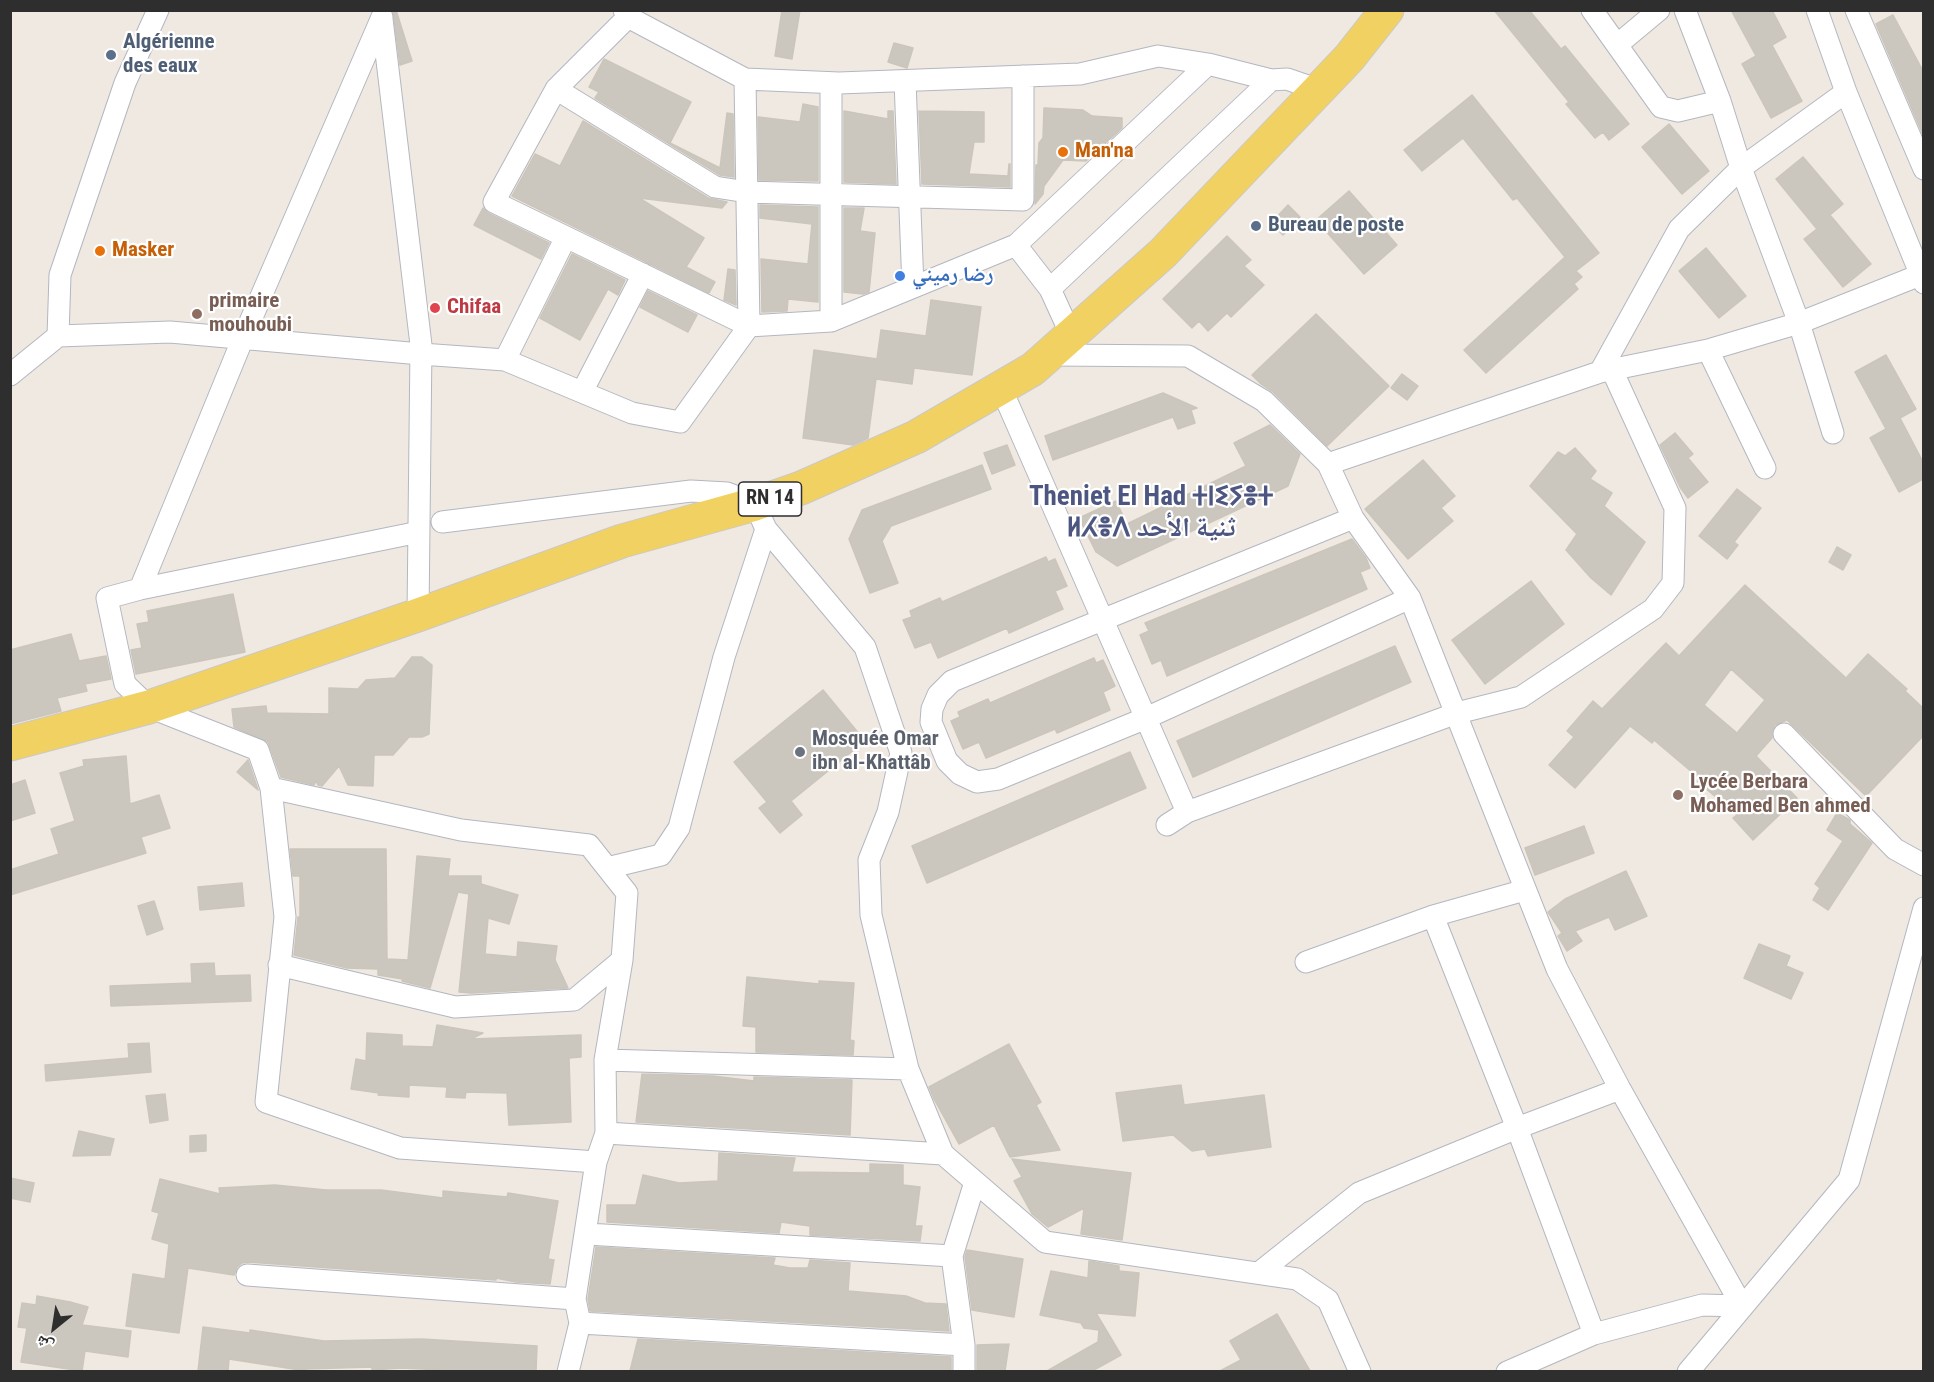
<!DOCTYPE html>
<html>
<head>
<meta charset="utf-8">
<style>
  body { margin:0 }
  #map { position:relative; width:1934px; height:1382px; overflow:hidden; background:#efe9e1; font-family:"Roboto Condensed","Noto Naskh Arabic",sans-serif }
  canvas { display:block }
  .frame { position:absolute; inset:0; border:12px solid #2e2e2e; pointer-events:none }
  .north { position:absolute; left:24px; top:1298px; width:60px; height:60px; -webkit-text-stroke:4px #fff; paint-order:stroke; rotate:210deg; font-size:16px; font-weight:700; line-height:24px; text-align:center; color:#2e2e2e }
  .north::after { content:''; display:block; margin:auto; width:21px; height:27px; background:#2e2e2e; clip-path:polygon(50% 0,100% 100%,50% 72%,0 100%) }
</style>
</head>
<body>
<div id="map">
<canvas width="1934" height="1382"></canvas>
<div class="frame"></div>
<div class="north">ش</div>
</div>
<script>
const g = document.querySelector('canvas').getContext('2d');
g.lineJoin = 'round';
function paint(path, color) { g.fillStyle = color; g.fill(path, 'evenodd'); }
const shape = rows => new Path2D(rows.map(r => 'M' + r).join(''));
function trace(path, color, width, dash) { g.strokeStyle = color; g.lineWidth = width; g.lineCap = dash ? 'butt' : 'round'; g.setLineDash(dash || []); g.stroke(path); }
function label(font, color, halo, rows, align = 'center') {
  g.font = font + ' "Roboto Condensed","Noto Naskh Arabic","Noto Sans Tifinagh",sans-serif'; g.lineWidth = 4.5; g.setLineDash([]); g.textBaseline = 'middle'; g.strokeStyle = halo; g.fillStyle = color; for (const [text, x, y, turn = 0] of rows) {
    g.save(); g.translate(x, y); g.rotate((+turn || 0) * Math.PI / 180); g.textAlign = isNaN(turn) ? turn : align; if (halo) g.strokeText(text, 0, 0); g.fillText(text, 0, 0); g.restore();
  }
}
const building = shape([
  [396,10,412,61,400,65,393,11,396,10],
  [782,10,800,10,792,59,775,56,782,10],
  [1494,10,1529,10,1561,49,1565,46,1629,124,1609,140,1603,132,1595,138,1566,104,1569,102,1494,10],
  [1731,10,1772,10,1786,37,1772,45,1802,101,1771,118,1742,64,1756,56,1731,10],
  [1893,15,1923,71,1923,135,1876,24,1893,15],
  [894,43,913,48,907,68,888,62,894,43],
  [604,59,691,102,670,143,720,168,727,113,733,114,734,177,720,175,595,98,599,92,589,87,604,59],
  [1472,95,1599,253,1576,271,1582,277,1574,284,1578,289,1486,373,1464,350,1565,257,1517,198,1513,200,1463,138,1422,171,1404,150,1472,95],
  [803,104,818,107,818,181,759,180,758,117,800,122,803,104],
  [1044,108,1083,110,1092,116,1122,118,1122,128,1086,161,1063,160,1044,186,1043,194,1035,204,1036,165,1038,165,1039,143,1043,138,1044,108],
  [844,111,888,119,888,111,893,111,896,184,844,182,844,111],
  [919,111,984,112,984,142,974,142,969,174,1008,176,1009,164,1010,164,1010,187,922,184,919,111],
  [583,121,708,198,727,202,722,208,639,198,704,238,686,267,715,282,709,293,512,196,535,154,560,166,583,121],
  [1669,124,1709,171,1682,194,1642,147,1669,124],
  [1803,157,1843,204,1830,215,1871,264,1843,287,1804,239,1817,229,1776,179,1803,157],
  [1349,191,1397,245,1364,274,1316,220,1349,191],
  [760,205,818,207,818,302,788,299,787,311,762,312,761,259,808,264,812,224,760,218,760,205],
  [1288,205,1300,217,1283,235,1271,223,1288,205],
  [483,208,488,213,549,243,541,259,474,225,483,208],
  [844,208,864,208,860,231,875,233,869,292,863,294,844,292,844,208],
  [1227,236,1251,260,1244,266,1264,285,1231,317,1227,313,1208,331,1199,321,1192,328,1163,299,1227,236],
  [1706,248,1746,296,1719,318,1679,271,1706,248],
  [572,254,625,280,618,295,608,289,580,340,540,318,572,254],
  [728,269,735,270,736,305,724,300,728,269],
  [648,291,697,315,688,332,640,307,648,291],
  [931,300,981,307,972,375,914,368,912,384,876,379,868,438,853,445,803,438,814,350,877,359,881,330,926,336,931,300],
  [1316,314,1389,386,1327,446,1273,392,1261,384,1252,375,1316,314],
  [1886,355,1916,409,1900,418,1923,462,1923,479,1899,492,1870,438,1886,429,1855,372,1886,355],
  [1402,374,1418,386,1407,400,1391,388,1402,374],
  [1163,393,1197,408,1191,410,1195,423,1178,429,1173,417,1053,460,1045,436,1163,393],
  [1270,425,1300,454,1288,486,1117,566,1096,552,1079,518,1116,501,1127,524,1246,466,1234,443,1270,425],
  [1675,433,1693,454,1688,458,1708,482,1688,498,1680,487,1660,445,1675,433],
  [1007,445,1015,465,992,474,984,453,1007,445],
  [1575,448,1596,471,1590,479,1612,493,1604,506,1645,542,1611,595,1591,578,1566,550,1577,534,1530,486,1558,452,1565,456,1575,448],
  [1423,460,1455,496,1441,508,1453,521,1408,559,1365,509,1423,460],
  [982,465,991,489,891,526,882,541,898,583,870,593,849,539,862,510,982,465],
  [1737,489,1761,508,1734,542,1738,545,1727,559,1699,536,1737,489],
  [1352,539,1366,558,1370,568,1360,572,1367,589,1167,676,1161,660,1152,664,1140,635,1149,631,1145,623,1352,539],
  [1837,547,1851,555,1843,570,1829,562,1837,547],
  [1046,557,1048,562,1055,559,1067,586,1055,591,1063,609,1009,633,1007,628,938,658,931,642,915,648,903,620,912,617,910,611,940,598,942,602,1046,557],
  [1531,581,1564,624,1485,684,1452,640,1531,581],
  [1745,585,1846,678,1868,654,1907,689,1905,691,1923,708,1923,736,1866,796,1787,720,1775,725,1772,731,1772,738,1756,756,1797,798,1753,840,1733,818,1737,815,1697,781,1699,778,1654,740,1652,743,1630,726,1575,788,1549,765,1574,737,1567,731,1593,701,1602,709,1666,643,1679,656,1745,585],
  [1731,669,1765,700,1737,733,1704,705,1731,669],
  [233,594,245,652,136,674,131,650,142,648,137,624,149,622,147,611,233,594],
  [71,634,79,661,106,656,111,679,85,684,87,691,57,698,61,711,10,724,10,650,71,634],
  [1395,646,1411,682,1193,777,1177,741,1395,646],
  [412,657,422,657,432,665,429,734,422,737,409,737,393,755,374,755,373,786,348,785,339,766,322,786,318,785,316,781,314,785,281,777,268,742,234,727,232,709,266,706,267,713,329,714,329,688,358,689,366,680,395,678,412,657],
  [1094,658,1096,663,1103,660,1115,686,1103,692,1110,710,1057,733,1055,729,986,758,979,742,963,749,951,721,960,717,958,712,988,699,990,703,1094,658],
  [823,690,865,741,791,801,802,815,780,833,759,808,767,802,734,762,823,690],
  [1130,752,1146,788,927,883,912,846,1130,752],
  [126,756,130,804,159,795,170,828,141,837,146,853,10,895,10,870,59,854,51,829,75,821,60,773,84,766,83,760,126,756],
  [248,760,258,790,237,772,248,760],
  [25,780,35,813,10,821,10,785,25,780],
  [1837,813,1850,820,1850,824,1872,843,1828,910,1813,900,1820,888,1815,884,1843,841,1827,830,1837,813],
  [1584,826,1594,853,1535,875,1525,848,1584,826],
  [290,849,386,849,387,959,408,960,417,856,450,859,448,876,481,876,481,884,518,895,509,924,488,918,485,954,517,957,518,942,557,946,555,960,568,988,471,993,459,992,469,894,458,892,430,988,402,981,403,979,378,975,378,969,347,968,294,955,298,917,300,917,300,876,293,876,290,849],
  [1626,871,1647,916,1615,930,1609,917,1575,931,1582,941,1567,951,1558,936,1562,933,1548,912,1565,899,1626,871],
  [242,883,244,906,200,910,198,887,242,883],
  [154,901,163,929,147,935,138,906,154,901],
  [1759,944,1790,956,1786,966,1803,973,1791,999,1744,978,1759,944],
  [214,963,215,976,250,975,251,1001,111,1006,110,986,192,983,191,964,214,963],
  [747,977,819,984,819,981,854,983,850,1040,854,1041,853,1055,756,1052,756,1027,743,1026,747,977],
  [437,1025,483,1033,471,1039,581,1035,581,1057,569,1058,571,1122,509,1125,507,1093,466,1092,465,1098,446,1097,447,1087,409,1085,409,1097,378,1095,379,1093,351,1089,356,1059,366,1061,367,1033,402,1035,402,1046,433,1047,437,1025],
  [149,1043,151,1072,46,1081,45,1065,129,1058,128,1044,149,1043],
  [1009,1044,1041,1102,1036,1105,1060,1150,1010,1157,994,1125,959,1144,934,1099,929,1087,1009,1044],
  [642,1074,713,1076,754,1081,754,1077,852,1080,850,1135,636,1122,642,1074],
  [1181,1085,1184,1105,1264,1095,1271,1147,1208,1156,1205,1149,1192,1151,1173,1135,1123,1141,1116,1093,1181,1085],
  [165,1094,168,1120,150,1123,146,1096,165,1094],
  [79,1131,114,1139,110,1155,73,1156,79,1131],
  [206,1135,206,1151,190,1152,190,1136,206,1135],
  [719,1153,795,1158,792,1172,870,1173,870,1164,903,1165,903,1185,920,1187,915,1226,922,1226,920,1241,810,1235,810,1226,781,1222,779,1233,607,1222,607,1205,636,1205,643,1175,679,1183,718,1181,719,1153],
  [1012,1159,1131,1173,1122,1240,1081,1234,1084,1208,1048,1227,1032,1214,1014,1181,1022,1177,1012,1159],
  [10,1178,34,1183,30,1202,10,1198,10,1178],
  [160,1179,220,1194,219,1188,275,1185,326,1190,381,1190,443,1198,443,1191,507,1197,508,1193,558,1201,548,1259,554,1260,550,1284,516,1282,496,1278,496,1280,248,1262,242,1263,237,1267,234,1275,188,1268,179,1333,126,1326,133,1274,165,1279,169,1244,152,1239,159,1213,152,1211,160,1179],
  [596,1247,775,1258,773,1265,790,1268,808,1268,810,1260,850,1263,848,1291,906,1296,925,1303,946,1304,949,1331,590,1311,588,1299,596,1247],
  [967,1250,1023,1259,1014,1317,972,1310,965,1257,967,1250],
  [1089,1261,1119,1266,1119,1271,1139,1273,1135,1316,1096,1313,1121,1355,1092,1371,1047,1371,1098,1342,1099,1330,1084,1328,1081,1323,1040,1315,1051,1271,1088,1278,1089,1261],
  [37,1296,70,1302,88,1307,82,1325,131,1331,128,1357,85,1351,82,1371,21,1362,27,1328,18,1327,22,1303,36,1305,37,1296],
  [1277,1314,1310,1371,1220,1371,1241,1360,1230,1341,1277,1314],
  [203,1327,250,1333,250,1330,324,1341,422,1339,537,1346,536,1371,464,1371,401,1368,372,1370,372,1367,306,1369,306,1371,229,1359,228,1371,198,1371,203,1327],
  [638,1339,951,1357,951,1371,630,1371,638,1339],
  [1009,1344,1005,1371,977,1371,977,1345,1009,1344]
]);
paint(building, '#cbc7bf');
trace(building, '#cbc5ba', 1.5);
const street = shape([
  [158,10,125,83,60,275,58,336,170,332,421,354,505,360,632,413,680,422,749,326,745,79,628,17,624,10],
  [1592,10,1661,107,1678,111,1720,101],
  [1685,10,1720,101,1741,168,1799,323,1833,433],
  [1817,10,1846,92,1924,283],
  [1856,10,1924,169],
  [382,17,243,338,140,589,419,532],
  [628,17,556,89,494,202,749,326,831,321,1016,245,1208,64,1271,80,1287,79,1319,90],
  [382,19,421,345,418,615],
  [1617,45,1659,10],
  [745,79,839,83,1080,74,1158,56,1208,64],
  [905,81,913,287],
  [556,89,715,187,747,192,1023,200,1023,76],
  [1016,245,1050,289],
  [831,321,831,83],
  [1071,335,1050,289,1271,80],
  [1708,350,1765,468],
  [1050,355,1188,356,1264,401,1328,464,1353,518,1410,598,1557,969,1620,1089,1742,1306],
  [505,360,566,237],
  [1600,372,1679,229,1741,168,1846,92],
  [10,375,58,336],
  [1001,388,1187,812],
  [582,392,643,274],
  [1328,464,1600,372,1708,350,1799,323,1920,275],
  [1353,518,952,681,938,695,932,709,931,722,947,761,960,774,977,782,998,779,1146,718,1410,598],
  [442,522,691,491,727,493,755,504,766,529,865,647,901,753,888,812,869,860,871,915,908,1069,943,1154,1045,1242,1297,1279,1328,1300,1360,1372],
  [140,589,107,598,125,684,149,707,258,750,271,788,285,917,266,1102,400,1148,596,1162],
  [1784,734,1895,849,1924,865],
  [271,788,461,830,589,845,627,893,622,960,574,1000,455,1007,279,965],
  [1167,825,1187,812,1457,713,1521,697,1653,609,1673,583,1675,508,1612,370],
  [607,868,661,855,679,828,724,657,766,529],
  [1433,916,1517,1128,1594,1334,1507,1372],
  [1306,962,1433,916,1525,890],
  [605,1060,908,1069],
  [606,1133,943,1154],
  [587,1234,952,1256],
  [1260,1272,1359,1193,1517,1128,1620,1089],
  [247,1275,575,1299],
  [580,1323,964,1345],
  [1594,1334,1702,1305,1742,1306],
  [568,1372,580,1323,575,1299,596,1162,606,1133,605,1060,622,960],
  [964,1372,964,1345,952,1256,975,1182],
  [1688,1372,1849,1180,1924,908]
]);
const primary = shape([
  [10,744,149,707,418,615,622,541,755,504,801,488,916,437,1033,369,1163,253,1349,58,1387,10]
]);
trace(street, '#b4b7c1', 23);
trace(primary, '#c9c9c9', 35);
trace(street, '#fff', 21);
trace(primary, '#f2d163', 33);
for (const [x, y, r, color] of [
  [111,55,6,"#5c6f8a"],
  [1063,152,6,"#e8710a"],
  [1256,226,6,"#5c6f8a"],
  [100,251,6,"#e8710a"],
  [900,276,6,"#3f7fe0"],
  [435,308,6,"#e0444e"],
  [197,314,6,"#8d6e63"],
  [800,752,6,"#6b7280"],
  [1678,795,6,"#8d6e63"]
]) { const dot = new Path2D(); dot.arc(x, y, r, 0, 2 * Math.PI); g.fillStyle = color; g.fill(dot); trace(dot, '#fff', 2); }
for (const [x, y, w] of [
  [770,499,63]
]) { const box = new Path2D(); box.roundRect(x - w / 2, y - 17, w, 34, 4.5); g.fillStyle = '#fff'; g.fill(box); trace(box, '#2e2e2e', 1.5); }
label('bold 20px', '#2e2e2e', null, [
  ["RN 14",770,499]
]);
label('bold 21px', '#4e5e75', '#fff', [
  ["Algérienne",123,43],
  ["des eaux",123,67],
  ["Bureau de poste",1268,226]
], 'left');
label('bold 21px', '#c56008', '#fff', [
  ["Man'na",1075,152],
  ["Masker",112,251]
], 'left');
label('bold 21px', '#366cbe', '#fff', [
  ["رضا رميني",912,276]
], 'left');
label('bold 21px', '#785e54', '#fff', [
  ["primaire",209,302],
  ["mouhoubi",209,326],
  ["Lycée Berbara",1690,783],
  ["Mohamed Ben ahmed",1690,807]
], 'left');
label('bold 21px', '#be3a42', '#fff', [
  ["Chifaa",447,308]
], 'left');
label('bold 21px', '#5b616d', '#fff', [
  ["Mosquée Omar",812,740],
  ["ibn al-Khattâb",812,764]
], 'left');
label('bold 27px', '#4d5680', '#fff', [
  ["Theniet El Had ⵜⵏⵉⵢⴻⵜ",1151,498],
  ["ⵍⵃⴻⴷ ثنية الأحد",1151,529]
]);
</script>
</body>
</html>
